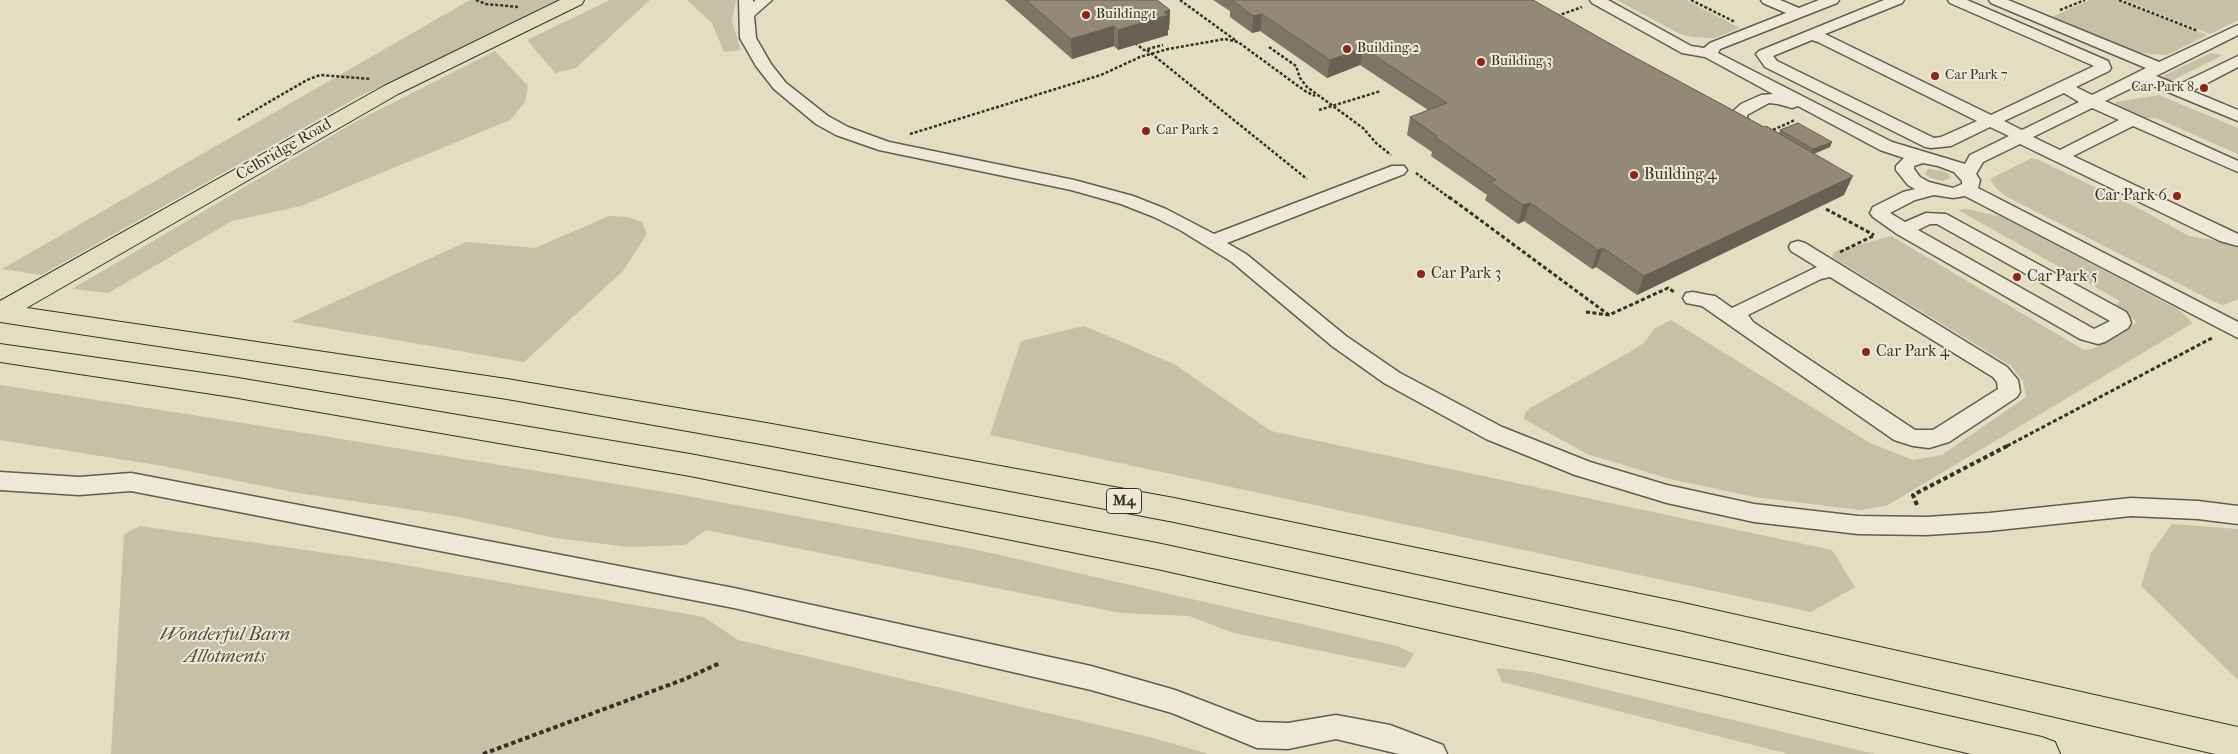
<!DOCTYPE html>
<html>
<head>
<meta charset="utf-8">
<style>
  body { margin:0 }
  canvas { display:block; background:#e4ddc1 }
</style>
</head>
<body>
<canvas width="2238" height="754"></canvas>
<script>
const g = document.querySelector('canvas').getContext('2d');
g.lineJoin = 'round';
function paint(path, color) { g.fillStyle = color; g.fill(path, 'evenodd'); }
const shape = rows => new Path2D(rows.map(r => 'M' + r).join(''));
function trace(path, color, width, dash) { g.strokeStyle = color; g.lineWidth = width; g.lineCap = dash ? 'butt' : 'round'; g.setLineDash(dash || []); g.stroke(path); }
function label(font, color, halo, rows, align = 'center') {
  g.font = font + ' "IM FELL French Canon",serif'; g.lineWidth = 4; g.setLineDash([]); g.textBaseline = 'middle'; g.strokeStyle = halo; g.fillStyle = color; for (const [text, x, y, turn = 0] of rows) {
    g.save(); g.translate(x, y); g.rotate((+turn || 0) * Math.PI / 180); g.textAlign = isNaN(turn) ? turn : align; if (halo) g.strokeText(text, 0, 0); g.fillText(text, 0, 0); g.restore();
  }
}
paint(shape([
  [470,0,563,0,360,96,41,275,2,269],
  [610,0,650,0,576,68,555,73,527,40],
  [687,0,736,0,732,21,741,50,724,52,712,23],
  [1617,0,1686,0,1740,28,1714,38,1691,37,1678,33],
  [2090,0,2118,0,2207,35,2167,55,2150,54,2126,50,2049,18],
  [2124,0,2238,0,2238,20,2210,34],
  [495,51,528,86,525,102,510,120,301,206,232,221,108,293,72,289,355,122],
  [2211,53,2223,55,2169,82,2162,78,2165,75],
  [2159,95,2238,128,2238,154,2156,118,2141,118,2115,105,2116,102],
  [2032,158,2039,160,2140,209,2189,236,2219,241,2238,248,2238,299,2224,305,2219,304,2005,196,1995,187,1990,179],
  [1928,169,1943,171,1949,174,1950,178,1943,181,1931,178,1925,174],
  [1968,209,2002,217,2179,310,2193,323,1886,506,1860,510,1754,497,1670,479,1587,454,1524,419,1525,413,1530,408,1628,353,1644,343,1654,329,1671,320,1870,443,1913,460,1942,455,2026,397,2023,381,2011,366,1832,257,1834,252,1891,236,2084,350,2095,348,2137,322,2114,308,2120,301,1958,210],
  [609,216,627,217,642,222,647,234,623,271,524,362,291,322,466,242,535,248],
  [1084,326,1174,364,1271,431,1832,550,1855,587,1811,612,990,435,1021,341],
  [0,385,231,421,671,493,973,549,1397,646,1414,654,1405,668,1234,633,1189,616,1121,613,706,530,685,545,629,547,555,538,454,516,298,493,163,466,0,440],
  [2172,524,2238,529,2238,680,2141,586,2151,553],
  [140,526,381,561,704,617,738,640,1149,737,1209,754,111,754,124,534],
  [1496,668,1532,672,1875,754,1789,754,1502,682]
]), '#c7bfa6');
const minor = shape([
  [739,0,753,0,753,2,756,0,772,0,754,16,756,38,771,64,786,83,828,116,848,127,889,142,1074,180,1133,196,1166,209,1214,234,1392,166,1404,166,1407,170,1404,174,1227,243,1246,254,1346,336,1400,373,1502,427,1590,462,1667,485,1754,504,1858,516,1926,517,1989,513,2131,498,2198,501,2238,506,2238,524,2198,519,2131,516,1989,531,1926,535,1858,534,1754,522,1667,503,1575,475,1486,439,1384,383,1332,346,1232,262,1180,230,1154,217,1121,204,1071,190,879,150,836,135,816,124,774,89,756,66,740,38,739,0],
  [1590,0,1608,0,1691,46,1704,48,1710,43,1786,13,1763,3,1761,0,1780,0,1799,8,1819,0,1839,0,1837,3,1720,49,1718,53,1892,142,1965,164,1970,155,2009,136,1990,127,1951,146,1931,148,1925,147,1765,67,1756,54,1759,51,1884,0,1904,0,1902,3,1825,34,1991,115,2094,66,1950,3,1948,0,1967,0,2108,61,2111,68,2109,71,2076,87,2092,95,2146,68,1991,3,1989,0,2008,0,2159,62,2238,25,2238,35,2156,76,2178,85,2238,56,2238,67,2192,91,2238,110,2238,121,2144,82,2105,101,2238,161,2238,172,2133,126,2073,156,2238,234,2238,246,2220,241,2020,144,1983,162,1976,174,1980,180,1978,188,2238,322,2238,338,1965,196,1953,198,1934,195,1915,200,1890,213,1905,222,1926,213,1946,214,2126,312,2129,317,2131,323,2128,328,2105,342,2098,344,2080,339,1897,234,1873,217,1870,213,1873,207,1903,192,1915,189,1908,185,1896,170,1896,166,1904,158,1880,150,1798,106,1792,108,1778,104,1769,103,1747,115,1748,120,1765,134,1763,138,1751,138,1735,126,1730,114,1741,104,1761,95,1773,94,1705,57,1682,53,1592,3,1590,0],
  [1812,40,1818,42,1977,121,1941,137,1934,138,1777,61,1773,56,1812,40],
  [2064,93,2079,102,2022,130,2004,121,2064,93],
  [2092,108,2119,120,2060,150,2033,137,2092,108],
  [1923,163,1938,166,1954,172,1962,181,1962,184,1953,188,1929,182,1920,177,1914,169,1914,166,1923,163],
  [1930,224,1937,224,2110,321,2094,329,1918,230,1930,224],
  [1798,241,1805,243,2007,367,2018,380,2020,392,2017,397,1949,442,1929,448,1913,446,1894,440,1702,306,1686,303,1683,298,1686,293,1693,292,1708,295,1715,296,1732,308,1817,267,1791,251,1789,247,1791,243,1798,241],
  [1830,277,1993,377,1997,382,1998,389,1933,430,1915,430,1753,322,1748,315,1821,279,1830,277],
  [0,472,79,477,131,473,734,588,1091,666,1175,690,1258,722,1288,723,1336,715,1390,725,1443,745,1447,754,1399,754,1336,739,1288,749,1257,748,1172,713,1091,690,734,608,131,491,79,495,0,490,0,472]
]);
const major = shape([
  [560,0,584,0,582,4,398,94,9,318,0,321,0,301,384,86,560,0]
]);
const highway = shape([
  [0,304,507,379,772,424,1174,498,1679,602,2238,727,2238,754,2215,754,1679,630,1174,522,772,446,507,399,0,322,0,304],
  [0,344,232,377,690,454,1157,543,1717,664,2042,737,2055,742,2060,754,1971,754,1717,694,1157,569,690,476,232,397,0,362,0,344]
]);
trace(minor, '#655a4b', 3);
trace(major, '#3b2f24', 2);
trace(highway, '#3b2f24', 2);
trace(shape([
  [476,0,486,4,518,7],
  [1180,0,1235,40],
  [1691,0,1735,22],
  [2119,0,2198,31],
  [2060,10,2085,0],
  [1557,16,1582,7],
  [1135,43,1144,50,1163,45],
  [1269,47,1296,66,1300,78,1307,87,1363,128,1376,143,1391,155],
  [1147,50,1307,179],
  [1319,110,1381,91],
  [238,120,307,80,320,75,371,79],
  [1773,130,1795,120],
  [910,134,1101,75,1140,57,1168,49,1225,39,1238,42,1305,91,1315,96],
  [1416,173,1451,199]
]), '#3b2f24', 2.5, [3, 2]);
trace(shape([
  [1449,197,1609,315],
  [1826,209,1874,235],
  [1840,252,1873,236],
  [1586,312,1609,315,1668,288,1674,292],
  [2007,446,2212,338]
]), '#3b2f24', 3, [4, 2.5]);
trace(shape([
  [1917,505,1913,495,2009,445],
  [483,754,685,679,720,663]
]), '#3b2f24', 4, [4.5, 3]);
paint(minor, '#ede9d7');
paint(major, '#e4ddc1');
paint(highway, '#e4ddc1');
paint(shape([
  [1005,0,1157,0,1170,10,1169,30,1168,30,1168,35,1118,50,1114,46,1072,59],
  [1213,0,1533,0,1623,51,1764,127,1779,133,1780,130,1830,147,1814,154,1844,195,1637,295,1596,267,1592,269,1524,221,1518,224,1485,200,1487,195,1431,156,1432,152,1407,135,1410,117,1428,110,1360,65,1327,78,1260,31,1252,33,1230,17,1230,11]
]), '#7e7665');
paint(shape([
  [1170,10,1169,30,1168,30,1168,35,1118,50,1118,30],
  [1262,14,1260,31,1252,33,1253,16],
  [1114,26,1114,46,1072,59,1071,39],
  [1363,48,1360,65,1327,78,1330,60],
  [1832,142,1830,147,1810,155,1813,149],
  [1853,176,1844,195,1637,295,1644,276],
  [1530,203,1524,221,1518,224,1523,205],
  [1603,248,1596,267,1592,269,1598,250]
]), '#676053');
const building = shape([
  [1026,0,1157,0,1170,10,1164,12,1168,15,1118,30,1114,26,1071,39,1026,0],
  [1232,0,1533,0,1623,51,1764,127,1766,126,1853,176,1644,276,1603,248,1598,250,1530,203,1523,205,1490,182,1496,180,1435,137,1437,136,1410,117,1447,103,1363,48,1330,60,1262,14,1253,16,1232,0],
  [1798,123,1832,142,1813,149,1780,130,1798,123]
]);
paint(building, '#938976');
trace(building, '#676053', 1);
for (const [x, y, r, color] of [
  [1086,15,5,"#8f2418"],
  [1347,49,5,"#8f2418"],
  [1481,62,5,"#8f2418"],
  [1935,76,5,"#8f2418"],
  [2204,88,5,"#8f2418"],
  [1146,131,5,"#8f2418"],
  [1634,175,5,"#8f2418"],
  [2177,196,5,"#8f2418"],
  [1421,274,5,"#8f2418"],
  [2017,277,5,"#8f2418"],
  [1866,352,5,"#8f2418"]
]) { const dot = new Path2D(); dot.arc(x, y, r, 0, 2 * Math.PI); g.fillStyle = color; g.fill(dot); trace(dot, '#ede9d7', 2); }
label('14px', '#3b2f24', '#ede9d7', [
  ["Building 1",1096,15],
  ["Building 2",1357,49],
  ["Building 3",1491,62],
  ["Car Park 7",1945,76],
  ["Car Park 8",2194,88,"right"],
  ["Car Park 2",1156,131]
], 'left');
for (const [x, y, w] of [
  [1124,501,35]
]) { const box = new Path2D(); box.roundRect(x - w / 2, y - 12.5, w, 25, 4); g.fillStyle = '#ede9d7'; g.fill(box); trace(box, '#3b2f24', 1); }
label('bold 15px', '#3b2f24', null, [
  ["M4",1124,501]
]);
label('16px', '#3b2f24', '#ede9d7', [
  ["Celbridge Road",284,150,-30]
]);
label('16px', '#3b2f24', '#ede9d7', [
  ["Building 4",1644,175],
  ["Car Park 6",2167,196,"right"],
  ["Car Park 3",1431,274],
  ["Car Park 5",2027,277],
  ["Car Park 4",1876,352]
], 'left');
label('italic 19px', '#574c3e', '#ede9d7', [
  ["Wonderful Barn",225,635],
  ["Allotments",225,657]
]);
</script>
</body>
</html>
